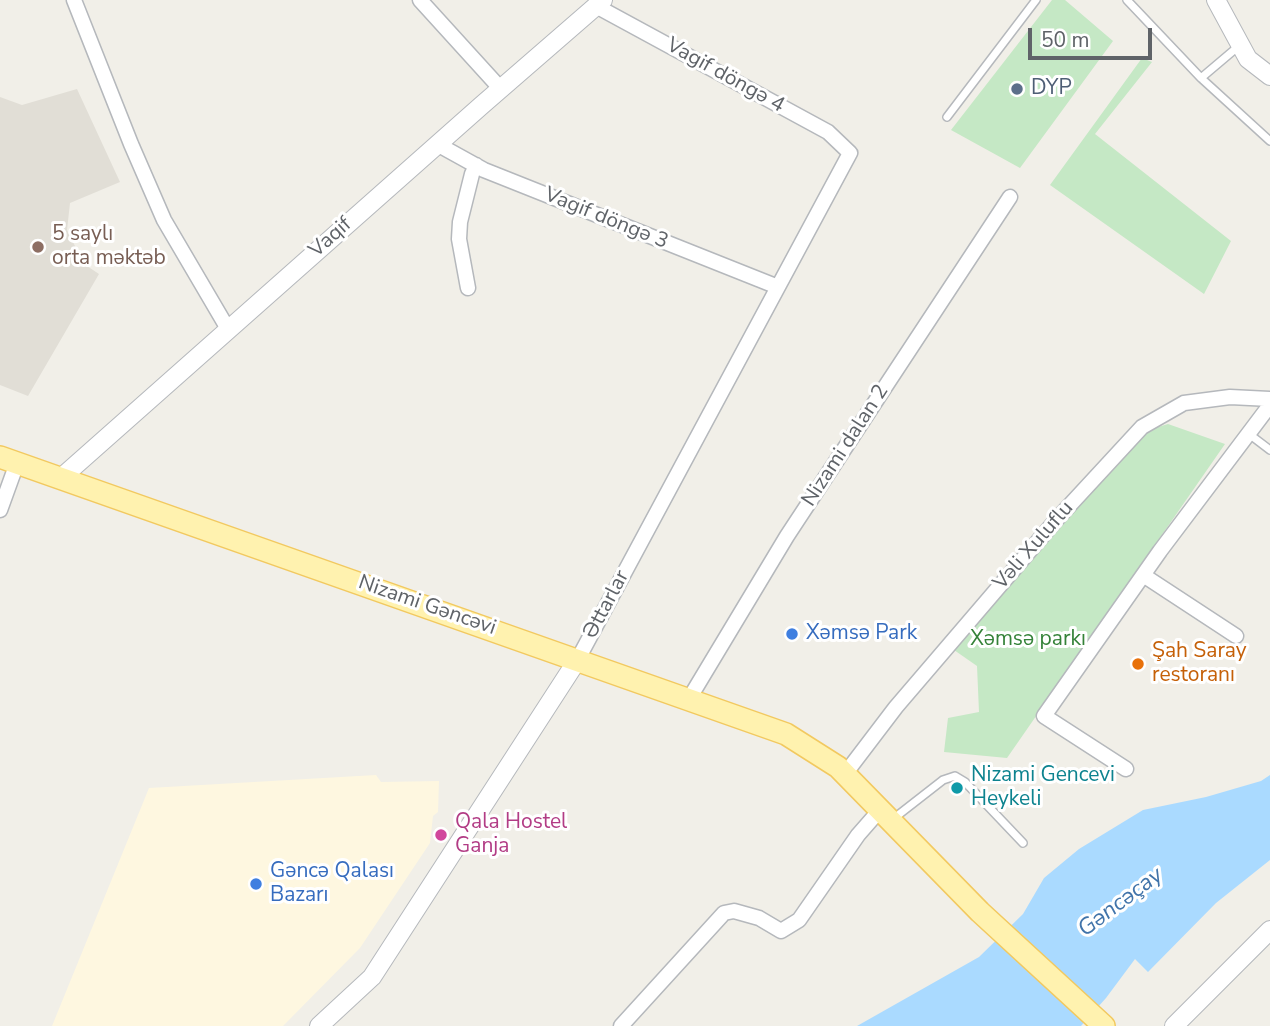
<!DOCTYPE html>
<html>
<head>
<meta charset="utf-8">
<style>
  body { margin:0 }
  #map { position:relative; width:1270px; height:1026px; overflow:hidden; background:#f1efe8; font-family:"Nunito Sans",sans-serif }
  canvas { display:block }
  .scale { position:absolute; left:1028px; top:28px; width:124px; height:32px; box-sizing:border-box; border:4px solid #5f6368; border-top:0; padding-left:9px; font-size:21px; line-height:24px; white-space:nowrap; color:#5f6368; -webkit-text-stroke:5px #fff; paint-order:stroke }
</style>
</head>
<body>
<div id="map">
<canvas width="1270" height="1026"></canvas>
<div class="scale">50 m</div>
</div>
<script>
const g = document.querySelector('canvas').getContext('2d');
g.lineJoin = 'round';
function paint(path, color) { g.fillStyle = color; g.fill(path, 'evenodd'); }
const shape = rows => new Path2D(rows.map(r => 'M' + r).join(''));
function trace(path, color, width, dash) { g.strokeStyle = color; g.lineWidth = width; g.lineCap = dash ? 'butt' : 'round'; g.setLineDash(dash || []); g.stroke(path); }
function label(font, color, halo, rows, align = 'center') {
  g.font = font + ' "Nunito Sans",sans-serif'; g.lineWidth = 6; g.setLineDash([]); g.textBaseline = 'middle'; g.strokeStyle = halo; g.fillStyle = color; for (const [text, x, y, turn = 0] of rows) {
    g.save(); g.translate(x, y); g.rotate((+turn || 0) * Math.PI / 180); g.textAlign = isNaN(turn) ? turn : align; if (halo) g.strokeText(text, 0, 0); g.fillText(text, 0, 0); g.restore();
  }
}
paint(shape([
  [376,775,381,782,439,781,438,812,433,816,430,843,360,948,283,1026,52,1026,149,788]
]), '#fef7e0');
paint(shape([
  [77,89,120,182,70,203,67,230,84,264,99,274,28,396,0,385,0,97,22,105]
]), '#e1ded6');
paint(shape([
  [1052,0,1065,0,1113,41,1020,168,951,130],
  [1142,58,1152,62,1095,134,1231,241,1204,294,1050,185],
  [1168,424,1225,444,1007,758,944,752,948,718,979,712,977,666,954,650,1017,575,1145,431]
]), '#c5e8c5');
paint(shape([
  [1270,775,1270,860,1216,903,1148,972,1135,959,1106,998,1081,1026,857,1026,979,957,1023,914,1044,878,1079,849,1143,810,1206,797,1261,781]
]), '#aadaff');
const service = shape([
  [1127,0,1201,78,1240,45],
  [1201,78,1270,141],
  [947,117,1036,0],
  [1249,434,1270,450],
  [893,819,943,780,955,776,965,782,1023,843]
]);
const minor = shape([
  [74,0,131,144,164,220,228,329],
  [420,0,500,88],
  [437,144,484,170,778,287],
  [468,288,459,239,460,222,472,174,476,165],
  [0,510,17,463],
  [1143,575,1236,636],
  [578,659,850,153,828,132,596,6],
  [689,699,787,536,1010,197],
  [1126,769,1044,716,1160,551,1270,405],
  [845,774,896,707,1057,519,1142,427,1184,403,1230,397,1270,399],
  [621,1026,724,913,734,911,759,918,781,931,799,920,858,835,879,811]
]);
const tertiary = shape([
  [1216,0,1248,59,1270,76],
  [61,478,482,105,603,0],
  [319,1026,372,977,578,659],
  [1174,1026,1270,930]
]);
const primary = shape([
  [0,457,786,734,838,767,980,912,1104,1026]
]);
trace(service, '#b5b8bc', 10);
trace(minor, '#b5b8bc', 17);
trace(tertiary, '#b5b8bc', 20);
trace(primary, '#f2c960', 24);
trace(service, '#fff', 7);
trace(minor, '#fff', 14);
trace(tertiary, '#fff', 18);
trace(primary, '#fff2af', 21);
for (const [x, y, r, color] of [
  [1017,89,7,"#5c6f8a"],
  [38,247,7,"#8d6e63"],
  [792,634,7,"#3f7fe0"],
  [1138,664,7,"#e8710a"],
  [957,788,7,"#0f9aa8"],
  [441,835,7,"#d1479c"],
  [256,884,7,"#3f7fe0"]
]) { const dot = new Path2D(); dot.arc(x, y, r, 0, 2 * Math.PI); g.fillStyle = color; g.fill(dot); trace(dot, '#fff', 2.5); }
label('21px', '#5f6368', '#fff', [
  ["Vagif döngə 4",725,76,29],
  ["Vagif döngə 3",606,219,22],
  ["Vaqif",331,238,-42],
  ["Nizami dalan 2",846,446,-57],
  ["Vəli Xuluflu",1034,546,-49],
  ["Əttarlar",607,605,-62],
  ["Nizami Gəncəvi",427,606,19]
]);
label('21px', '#4e5e75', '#fff', [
  ["DYP",1031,89]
], 'left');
label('21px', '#785e54', '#fff', [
  ["5 saylı",52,235],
  ["orta məktəb",52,259]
], 'left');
label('21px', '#366cbe', '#fff', [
  ["Xəmsə Park",806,634],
  ["Gəncə Qalası",270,872],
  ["Bazarı",270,896]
], 'left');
label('21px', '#348238', '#fff', [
  ["Xəmsə parkı",1028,640]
]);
label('21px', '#c56008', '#fff', [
  ["Şah Saray",1152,652],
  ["restoranı",1152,676]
], 'left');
label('21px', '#0d838f', '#fff', [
  ["Nizami Gencevi",971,776],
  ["Heykeli",971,800]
], 'left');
label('21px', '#b23c85', '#fff', [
  ["Qala Hostel",455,823],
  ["Ganja",455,847]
], 'left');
label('italic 23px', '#4174aa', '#fff', [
  ["Gəncəçay",1121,903,-37]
]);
</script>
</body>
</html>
